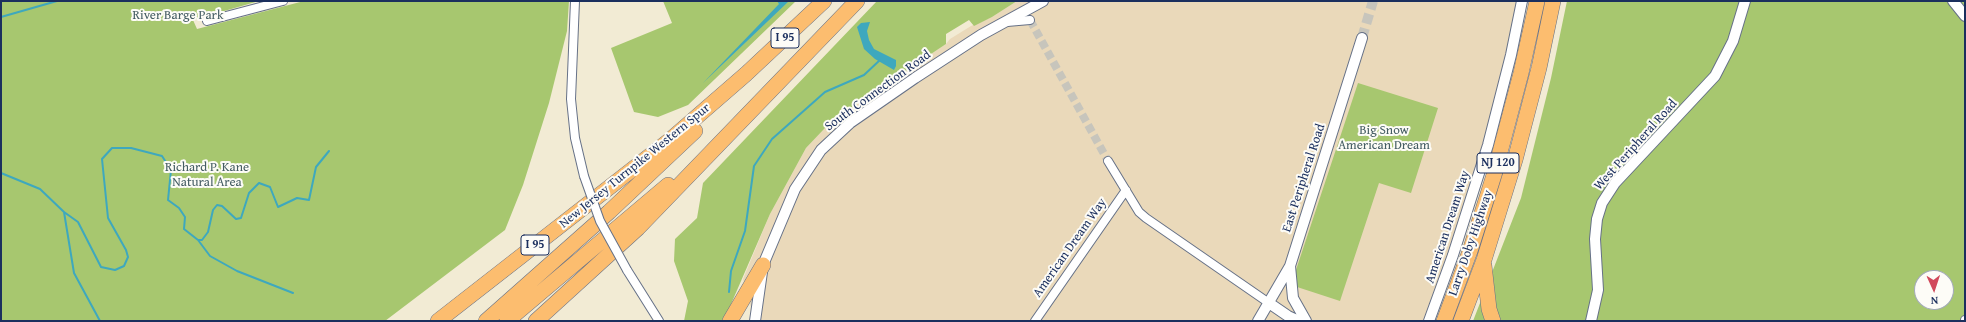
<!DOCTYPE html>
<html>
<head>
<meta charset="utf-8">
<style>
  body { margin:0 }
  #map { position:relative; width:1966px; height:322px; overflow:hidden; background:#f2ebd4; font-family:"Gentium Book Plus",serif }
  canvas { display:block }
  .frame { position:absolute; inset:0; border:2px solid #1b2f5e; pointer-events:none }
  .north { position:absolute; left:1914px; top:270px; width:40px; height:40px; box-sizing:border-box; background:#fdfcf7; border:1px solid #a3aaba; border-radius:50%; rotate:177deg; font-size:11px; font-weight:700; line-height:16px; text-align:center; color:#1b2f5e }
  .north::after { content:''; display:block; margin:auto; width:14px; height:18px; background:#d1495b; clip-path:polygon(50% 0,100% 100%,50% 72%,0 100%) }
</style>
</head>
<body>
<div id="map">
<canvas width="1966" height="322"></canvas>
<div class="frame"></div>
<div class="north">N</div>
</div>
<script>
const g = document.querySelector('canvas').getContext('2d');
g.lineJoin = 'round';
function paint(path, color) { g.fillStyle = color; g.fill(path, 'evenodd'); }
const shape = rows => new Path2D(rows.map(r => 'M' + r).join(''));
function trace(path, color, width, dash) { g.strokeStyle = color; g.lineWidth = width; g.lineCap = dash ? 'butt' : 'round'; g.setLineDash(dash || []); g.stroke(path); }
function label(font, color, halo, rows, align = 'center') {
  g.font = font + ' "Gentium Book Plus",serif'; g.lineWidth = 4; g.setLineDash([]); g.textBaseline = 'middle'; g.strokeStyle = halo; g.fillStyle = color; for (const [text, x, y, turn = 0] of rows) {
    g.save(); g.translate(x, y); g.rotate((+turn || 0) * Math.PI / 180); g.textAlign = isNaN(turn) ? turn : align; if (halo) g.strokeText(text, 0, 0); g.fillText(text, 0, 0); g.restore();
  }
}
paint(shape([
  [1017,1,1525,1,1433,321,751,321,751,307,743,279,770,214,806,148,825,128,859,102,946,44,950,39,971,26,992,17]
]), '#ead9ba');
paint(shape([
  [1,1,259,1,193,20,197,29,304,1,569,1,567,31,549,103,523,185,505,230,385,321,1,321],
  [663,1,796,1,688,105,658,117,634,112,611,48,672,23],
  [877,1,1017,1,992,17,974,26,969,20,946,34,946,44,859,102,825,128,806,148,770,214,725,318,723,321,684,321,688,301,674,261,675,239,697,218,703,183],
  [1567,1,1965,1,1965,321,1473,321,1521,198,1551,78],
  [1922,278,1946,278,1946,302,1922,302],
  [1358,83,1438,108,1411,193,1379,183,1340,301,1291,285]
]), '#a7c76f');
paint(shape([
  [777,1,789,1,703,83,779,4],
  [870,22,867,31,869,40,874,49,896,60,896,66,894,70,875,59,864,49,857,27,861,23]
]), '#3ea8be');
trace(shape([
  [1,17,57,1],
  [1,173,40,189,64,212,74,273,100,321],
  [64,212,78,222,101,267,115,270,124,266,128,257,126,250,108,218,102,159,112,148,131,148,162,156,171,170,168,200,179,208,185,217,184,229,198,240,210,256,237,271,293,293],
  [198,240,202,240,208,232,213,210,217,205,222,206,236,219,241,218,249,193,259,183,270,187,278,207,297,198,309,200,316,167,329,151],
  [729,292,731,271,745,231,754,166,772,139,825,92,864,75,880,60]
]), '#3ea8be', 2);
trace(shape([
  [1030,20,1108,161]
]), '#c7c5bc', 8, [8, 4]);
trace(shape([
  [1362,38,1373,1]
]), '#c7c5bc', 10, [10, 5]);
const minor = shape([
  [575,1,571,99,575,138,584,176],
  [207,21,283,1],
  [1007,22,1030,20],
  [1108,161,1139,212,1146,218,1269,303],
  [627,270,659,321],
  [1035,321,1126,190],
  [1965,321,1965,320]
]);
const tertiary = shape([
  [1953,1,1965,16],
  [1290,266,1293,298,1306,321],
  [1269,303,1288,316,1299,321],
  [755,321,763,265,795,189,821,150,850,123,915,78,981,35,1043,1],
  [1258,321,1290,266,1362,38],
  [1429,321,1453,255,1488,145,1511,55,1522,1],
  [1591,321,1598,290,1595,239,1597,219,1602,203,1615,183,1715,76,1733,41,1745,1]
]);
const motorway = shape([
  [1484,265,1489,309,1493,321],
  [438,321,670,140,746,74,824,1],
  [486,321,609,212,695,131],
  [507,321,668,185],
  [536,321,638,228,857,1],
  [730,321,763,265],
  [1444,321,1470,251,1494,175,1521,73,1537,1],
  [1461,321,1484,260,1515,160,1539,68,1553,1]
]);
trace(minor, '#667187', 10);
trace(tertiary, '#667187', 12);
trace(motorway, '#667187', 16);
trace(minor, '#fff', 8);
trace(tertiary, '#fff', 10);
trace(motorway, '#fcbd6f', 15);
const minorBridge = shape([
  [584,176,600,221,627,270]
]);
trace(minorBridge, '#667187', 10, []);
trace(minorBridge, '#fff', 8);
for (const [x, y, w] of [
  [785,38,28],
  [1498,163,42],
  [535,245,28]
]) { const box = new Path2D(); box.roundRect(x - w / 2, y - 10, w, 20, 3); g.fillStyle = '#fdfcf7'; g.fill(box); trace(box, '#1b2f5e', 1); }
label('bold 12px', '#1b2f5e', null, [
  ["I 95",785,38],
  ["NJ 120",1498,163],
  ["I 95",535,245]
]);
label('13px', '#455d63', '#fdfcf7', [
  ["River Barge Park",178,16],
  ["Big Snow",1384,131],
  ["American Dream",1384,146],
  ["Richard P. Kane",207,168],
  ["Natural Area",207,183]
]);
label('13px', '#1b2f5e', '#fdfcf7', [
  ["South Connection Road",878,91,-36],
  ["West Peripheral Road",1636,145,-48],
  ["New Jersey Turnpike Western Spur",635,166,-39],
  ["East Peripheral Road",1304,178,-72],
  ["American Dream Way",1448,227,-72],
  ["Larry Doby Highway",1471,243,-71],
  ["American Dream Way",1070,248,-55]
]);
</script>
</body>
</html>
